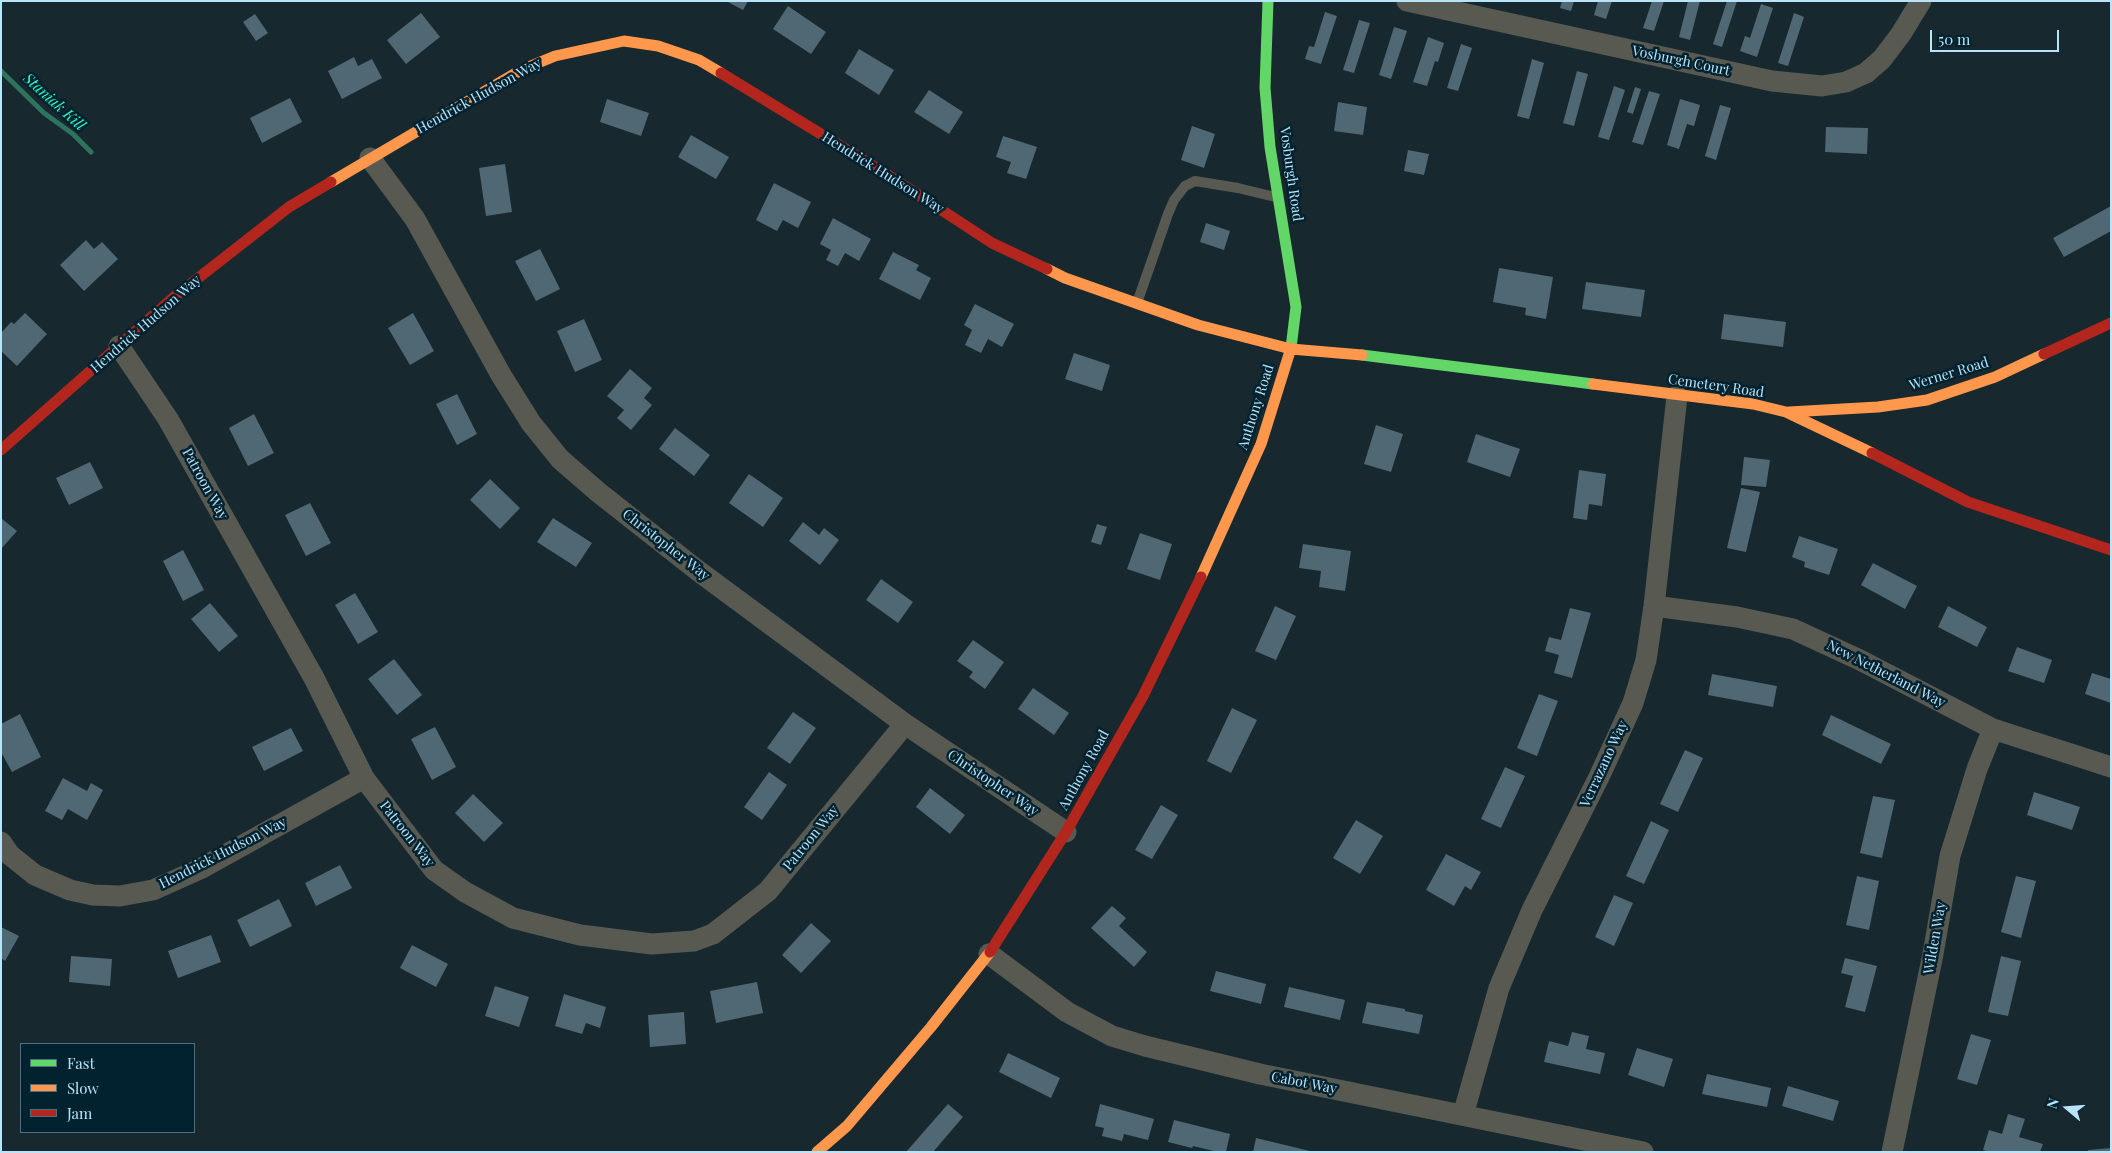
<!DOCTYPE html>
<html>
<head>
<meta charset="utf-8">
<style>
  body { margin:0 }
  #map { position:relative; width:2112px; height:1153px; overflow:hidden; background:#17282f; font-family:"Playfair Display",serif }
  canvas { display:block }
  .frame { position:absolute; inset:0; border:2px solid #b8e4f9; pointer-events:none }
  .legend { position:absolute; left:20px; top:1043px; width:175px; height:90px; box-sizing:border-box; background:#03222f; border:1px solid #4b7080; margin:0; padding:6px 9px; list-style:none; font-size:15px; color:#b8e4f9 }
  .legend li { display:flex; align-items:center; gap:10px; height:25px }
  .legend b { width:25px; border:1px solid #4b7080 }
  .north { position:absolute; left:2042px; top:1083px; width:50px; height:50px; -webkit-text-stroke:4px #03222f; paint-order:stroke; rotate:288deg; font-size:14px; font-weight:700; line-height:20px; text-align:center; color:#b8e4f9 }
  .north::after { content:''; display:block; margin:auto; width:18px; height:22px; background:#b8e4f9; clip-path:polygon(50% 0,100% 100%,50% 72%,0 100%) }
  .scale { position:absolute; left:1930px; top:30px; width:129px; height:22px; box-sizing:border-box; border:2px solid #b8e4f9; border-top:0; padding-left:6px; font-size:15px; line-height:18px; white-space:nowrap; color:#b8e4f9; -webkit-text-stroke:4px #03222f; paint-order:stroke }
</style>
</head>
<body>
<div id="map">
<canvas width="2112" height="1153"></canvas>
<div class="frame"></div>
<ul class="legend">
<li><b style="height:6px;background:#63d668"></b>Fast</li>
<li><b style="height:6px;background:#ff974d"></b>Slow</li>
<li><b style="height:6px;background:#b3261e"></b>Jam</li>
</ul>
<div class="north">N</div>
<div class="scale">50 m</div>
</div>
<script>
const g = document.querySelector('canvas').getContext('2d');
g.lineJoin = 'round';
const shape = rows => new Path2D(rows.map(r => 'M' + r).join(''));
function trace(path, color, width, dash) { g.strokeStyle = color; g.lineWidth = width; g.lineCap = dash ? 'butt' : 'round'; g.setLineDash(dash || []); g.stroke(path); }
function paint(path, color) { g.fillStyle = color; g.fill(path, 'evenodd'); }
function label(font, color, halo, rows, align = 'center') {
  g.font = font + ' "Playfair Display",serif'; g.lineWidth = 5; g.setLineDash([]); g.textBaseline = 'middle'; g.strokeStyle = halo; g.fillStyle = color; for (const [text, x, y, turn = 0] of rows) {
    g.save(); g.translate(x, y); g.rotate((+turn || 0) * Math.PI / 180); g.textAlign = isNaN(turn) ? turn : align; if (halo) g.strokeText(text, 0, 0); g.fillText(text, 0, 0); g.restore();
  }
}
trace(shape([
  [1,71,44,113,73,134,91,152]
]), '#2e735e', 5);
paint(shape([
  [726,1,748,1,743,10],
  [1562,1,1574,1,1571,11,1560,8],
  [1598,1,1612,1,1606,19,1594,15],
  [1652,1,1664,1,1654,31,1643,28],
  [1688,1,1700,1,1690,40,1679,37],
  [1727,1,1737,1,1722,47,1713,44],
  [1761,4,1773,8,1757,57,1740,51,1745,36,1750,38],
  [788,6,826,32,811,54,773,29],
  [1325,12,1337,16,1321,64,1305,59,1309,46,1314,47],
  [421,13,440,37,406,64,387,40],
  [1794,13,1804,17,1788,66,1778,63],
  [255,14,268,33,256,41,243,22],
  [1359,20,1370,23,1354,73,1343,70],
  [1394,27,1407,31,1391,79,1379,75],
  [1428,37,1444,43,1438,62,1435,61,1427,86,1413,82],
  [1461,44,1472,48,1458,91,1447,88],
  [859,49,894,70,879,95,845,73],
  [354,57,358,66,372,59,382,78,342,99,328,71],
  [1532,59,1544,63,1529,119,1517,116],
  [1577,71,1588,74,1574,126,1563,123],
  [1614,86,1625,90,1609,140,1598,137],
  [1635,87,1641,89,1633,114,1627,112],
  [929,90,963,112,949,134,914,112],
  [1649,91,1660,94,1643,145,1632,142],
  [290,98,302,122,262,143,250,118],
  [607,99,649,113,641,136,600,122],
  [1680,99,1700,105,1694,126,1687,124,1679,149,1667,145],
  [1338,102,1367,107,1363,135,1334,131],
  [1720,105,1731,108,1716,160,1705,156],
  [1192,126,1215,134,1204,168,1181,160],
  [1826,127,1868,128,1867,154,1825,152],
  [691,135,729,157,716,179,678,157],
  [1003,136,1037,147,1026,179,1007,173,1011,162,996,157],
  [1408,150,1429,154,1424,175,1404,171],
  [505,164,512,212,486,216,479,168],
  [774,183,811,202,798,228,783,220,777,231,756,220],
  [2111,206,2111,231,2064,257,2053,238],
  [833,218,871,239,859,261,845,253,838,266,826,260,831,250,820,244],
  [1206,223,1230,231,1224,250,1200,242],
  [86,240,94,249,102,242,118,259,84,291,60,265],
  [540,249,560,289,536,301,515,261],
  [893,252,919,265,916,270,931,278,920,300,879,279],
  [1499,268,1553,277,1546,319,1525,315,1526,308,1493,302],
  [1586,282,1645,290,1641,317,1582,309],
  [975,304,1014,324,1002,347,988,339,981,353,965,345,972,330,964,325],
  [25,313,47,334,17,366,1,351,1,333,11,322,14,324],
  [413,313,434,351,410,365,388,328],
  [1724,314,1786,322,1783,347,1721,339],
  [584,319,602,360,575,372,557,331],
  [1074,353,1110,365,1102,391,1065,379],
  [630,369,652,388,644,398,652,405,631,430,617,418,624,410,607,396],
  [457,394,477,434,457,445,436,404],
  [254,414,274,453,248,466,229,428],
  [1376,425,1403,434,1391,472,1364,464],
  [675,428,710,455,694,476,659,449],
  [1476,434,1520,449,1510,477,1467,462],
  [1744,457,1770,460,1766,487,1741,485],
  [90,462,103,488,69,505,56,478],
  [1579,470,1606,474,1602,506,1589,504,1587,520,1573,518],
  [749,474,783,498,763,527,729,503],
  [490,479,520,508,500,529,470,500],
  [1741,488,1760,492,1746,552,1727,548],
  [310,503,331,543,306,556,285,515],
  [1,518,17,531,1,549],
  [553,518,592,543,576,567,537,542],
  [803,522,819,535,824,528,839,540,820,565,789,541],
  [1097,524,1107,527,1101,545,1091,542],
  [1140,533,1172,544,1160,580,1127,569],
  [1799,536,1838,549,1829,575,1804,567,1805,562,1792,557],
  [1303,544,1351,551,1345,591,1319,587,1321,571,1299,568],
  [183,550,204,590,183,601,163,561],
  [1873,563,1917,586,1905,609,1861,585],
  [881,579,913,602,898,623,866,600],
  [355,593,378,632,358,644,335,605],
  [210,603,238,636,219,652,191,619],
  [1275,606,1296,616,1276,660,1255,651],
  [1948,606,1987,627,1977,647,1938,627],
  [1570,608,1591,613,1572,678,1554,673,1559,655,1545,651,1549,637,1561,640],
  [973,640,1004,662,985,689,969,677,973,672,957,661],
  [2017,647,2052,660,2044,683,2008,671],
  [394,659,422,695,397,715,368,679],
  [2092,673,2111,679,2111,703,2085,694],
  [1712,674,1777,686,1773,707,1708,695],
  [1033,688,1069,713,1054,735,1018,709],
  [1539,694,1558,701,1537,756,1517,748],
  [1232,708,1257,720,1231,773,1207,761],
  [793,712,816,728,790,764,767,748],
  [20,714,41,757,12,772,1,752,1,724],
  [1831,715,1891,744,1881,764,1822,735],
  [435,727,456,767,432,780,411,739],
  [291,728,303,751,264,771,252,747],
  [1685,750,1703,758,1678,812,1660,804],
  [1505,767,1525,776,1501,828,1481,819],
  [769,772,787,785,762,820,744,807],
  [63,778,87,791,91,783,103,790,87,820,68,809,62,820,45,811],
  [930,788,965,815,950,834,916,807],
  [2034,792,2080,807,2072,830,2027,815],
  [473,794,503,823,484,842,455,813],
  [1873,796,1895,800,1882,858,1860,853],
  [1161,805,1178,815,1152,859,1135,850],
  [1356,820,1383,836,1360,874,1333,858],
  [1651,821,1669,830,1644,884,1626,876],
  [1446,854,1481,872,1471,890,1465,886,1454,906,1426,890],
  [340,865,352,888,316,906,305,883],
  [1857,876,1879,881,1869,930,1846,925],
  [2016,876,2036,881,2021,938,2001,932],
  [1614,895,1633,903,1614,946,1595,937],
  [279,899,292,926,250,947,237,920],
  [1112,906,1126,918,1119,926,1147,952,1134,967,1091,928],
  [811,923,831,941,801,973,782,955],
  [1,927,19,936,5,961,1,958],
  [211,935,221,962,178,978,168,951],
  [412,945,448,964,436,987,400,968],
  [71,956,112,959,110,986,69,982],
  [2001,956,2021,961,2008,1016,1988,1012],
  [1845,958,1877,966,1865,1012,1845,1007,1853,976,1841,973],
  [1216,971,1266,984,1261,1004,1210,991],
  [757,982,763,1013,716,1023,710,991],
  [495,986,529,997,519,1027,485,1016],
  [1289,987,1345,1000,1340,1020,1284,1007],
  [564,994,606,1007,600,1028,586,1023,582,1034,555,1026],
  [1367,1002,1405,1009,1405,1011,1423,1015,1419,1034,1362,1023],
  [684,1012,686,1044,650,1047,648,1015],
  [1572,1032,1589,1036,1586,1049,1605,1053,1600,1074,1544,1062,1549,1041,1568,1046],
  [1971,1034,1991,1040,1977,1085,1957,1079],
  [1637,1048,1673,1059,1664,1087,1628,1075],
  [1008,1053,1060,1078,1051,1098,999,1072],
  [1707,1074,1771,1088,1767,1107,1702,1094],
  [1788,1086,1839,1101,1833,1121,1782,1106],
  [948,1104,963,1117,933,1152,906,1152],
  [1100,1104,1154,1119,1148,1140,1124,1134,1122,1141,1102,1136,1104,1128,1095,1126],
  [2008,1114,2025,1119,2019,1137,2043,1144,2040,1152,1990,1152,1983,1150,1989,1130,2002,1134],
  [1174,1120,1230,1134,1226,1152,1218,1152,1193,1146,1192,1148,1168,1142],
  [1256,1138,1310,1151,1309,1152,1253,1152],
  [2111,1148,2111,1152,2088,1152,2088,1150]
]), '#4f6874');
trace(shape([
  [1137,303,1168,214,1174,200,1185,186,1195,181,1238,188,1275,197]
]), '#585a52', 10);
trace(shape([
  [1407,1,1772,81,1822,86,1846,82,1866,73,1882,59,1901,34,1921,1],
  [370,158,415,219,501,375,531,423,560,459,598,492,697,570,905,724,1066,832],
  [119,346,168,419,314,678,364,778,434,870,465,892,513,918,580,935,652,944,694,941,713,934,768,891,905,724],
  [1654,606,1737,617,1793,629,1860,660,1993,729,2111,767],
  [1,842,10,855,35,875,70,890,93,895,120,896,153,890,200,869,364,778],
  [989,954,1067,1012,1112,1036,1145,1046,1260,1074,1643,1152],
  [1463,1115,1499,988,1532,910,1599,777,1633,703,1646,660,1654,606,1677,396],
  [1892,1152,1933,954,1950,856,1977,769,1993,729]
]), '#585a52', 21);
trace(shape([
  [1268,1,1265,88,1270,147,1296,307,1291,348],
  [1362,355,1593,384]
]), '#63d668', 11);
trace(shape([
  [331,182,521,70,555,56,624,41,658,46,699,60,721,73],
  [1047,269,1065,278,1198,325,1291,349,1362,355],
  [1593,384,1753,404,1786,412,1872,453],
  [1789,412,1878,407,1927,400,1995,377,2044,354],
  [1201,577,1261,444,1291,348],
  [817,1152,847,1126,931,1027,990,952]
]), '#ff974d', 11);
trace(shape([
  [721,73,888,175,992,243,1047,269],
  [2044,354,2111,323],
  [1,450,174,297,289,207,331,182],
  [1872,453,1968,502,2111,550],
  [990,952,1066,832,1143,696,1201,577]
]), '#b3261e', 11);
label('14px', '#b8e4f9', '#03222f', [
  ["Vosburgh Court",1681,61,12],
  ["Hendrick Hudson Way",479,96,-29],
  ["Hendrick Hudson Way",883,173,32],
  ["Vosburgh Road",1291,174,82],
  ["Hendrick Hudson Way",146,324,-41],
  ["Werner Road",1949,374,-17],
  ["Cemetery Road",1716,386,8],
  ["Anthony Road",1256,407,-72],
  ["Patroon Way",205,484,61],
  ["Christopher Way",666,545,38],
  ["New Netherland Way",1886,674,27],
  ["Verrazano Way",1604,764,-65],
  ["Anthony Road",1084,770,-61],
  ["Christopher Way",993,783,34],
  ["Patroon Way",407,834,52],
  ["Patroon Way",811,838,-51],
  ["Hendrick Hudson Way",223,853,-27],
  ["Wilden Way",1935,938,-80],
  ["Cabot Way",1304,1083,11]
]);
label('italic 15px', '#2cf9c5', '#03222f', [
  ["Staniak Kill",54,102,42]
]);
</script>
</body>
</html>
